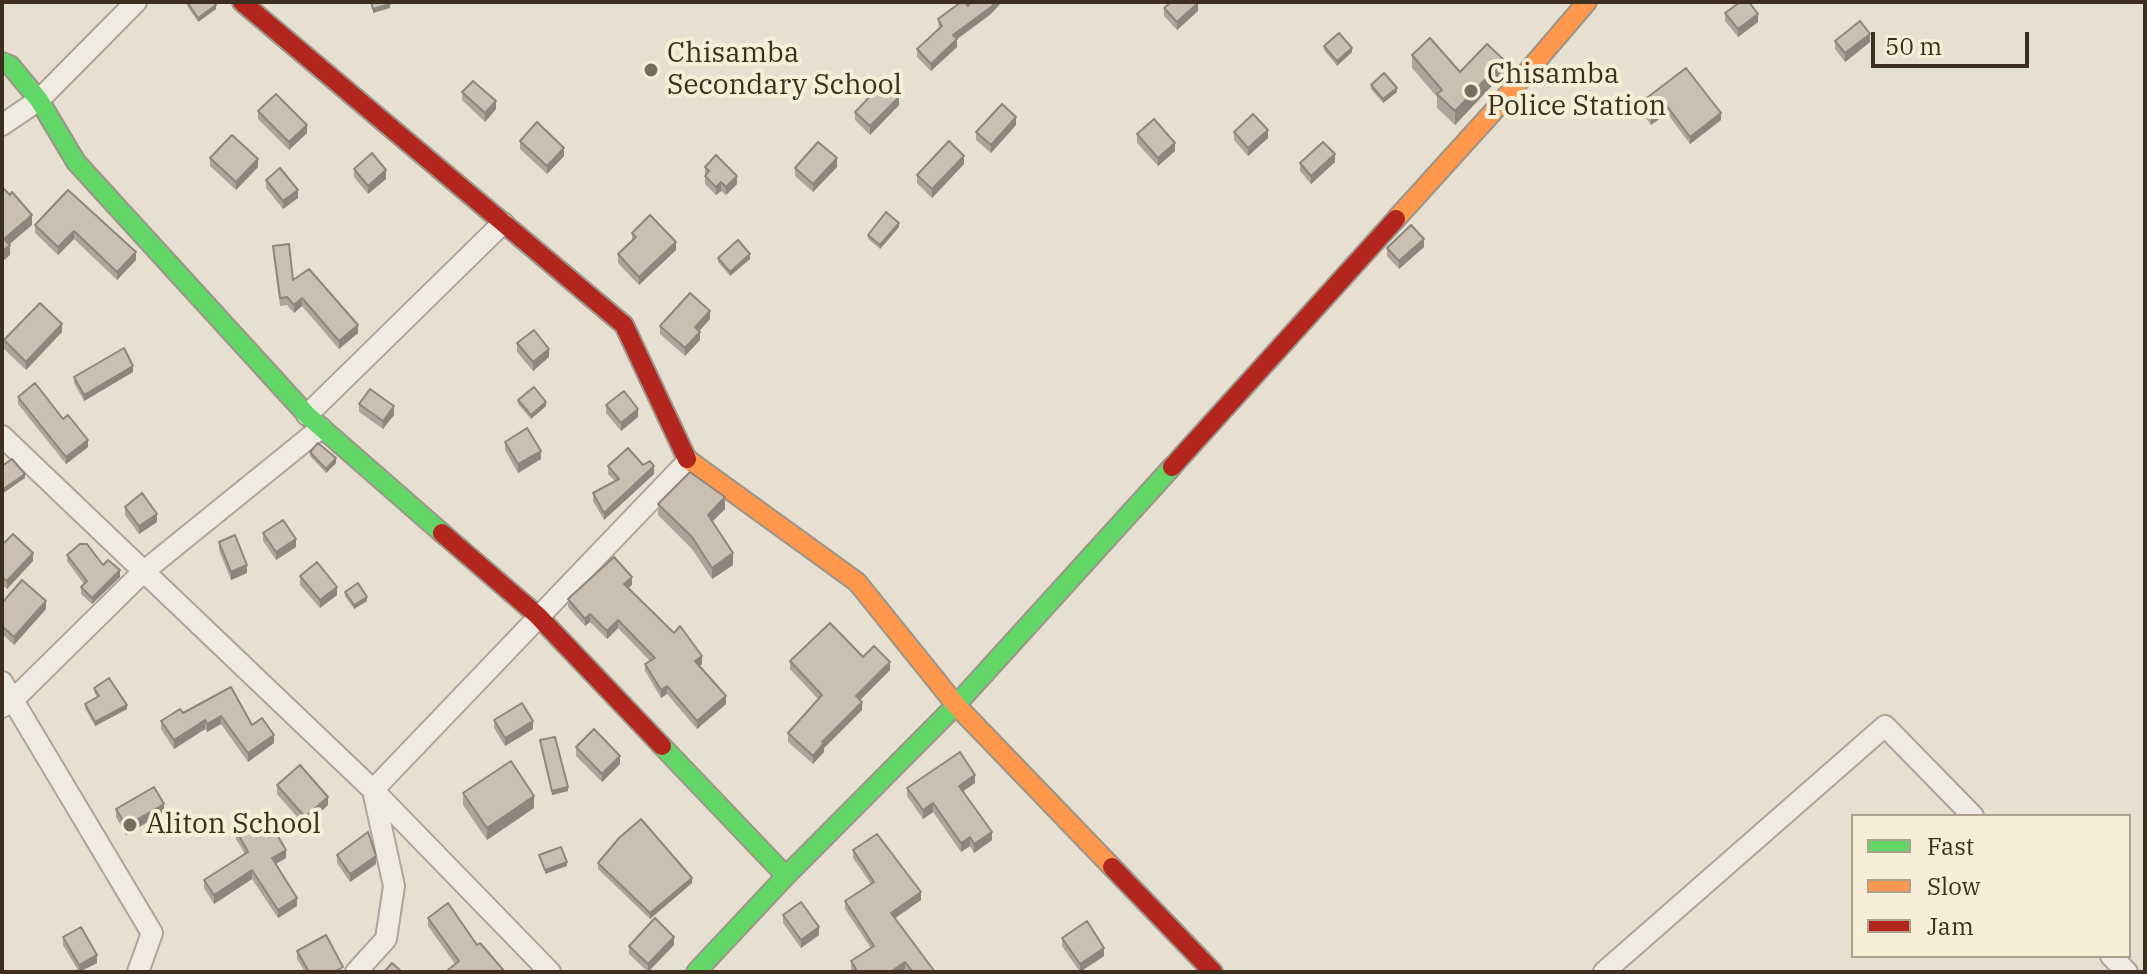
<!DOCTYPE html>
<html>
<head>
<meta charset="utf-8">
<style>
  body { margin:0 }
  #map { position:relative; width:2147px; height:974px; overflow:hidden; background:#e7e0d1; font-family:"IBM Plex Serif",serif }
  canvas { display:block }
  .frame { position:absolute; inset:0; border:4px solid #3d2e20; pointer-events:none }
  .legend { position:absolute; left:1851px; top:814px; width:280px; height:144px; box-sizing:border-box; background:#f7eed8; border:2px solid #ada18e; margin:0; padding:10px 14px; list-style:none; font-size:24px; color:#3d2e20 }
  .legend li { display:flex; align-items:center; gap:16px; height:40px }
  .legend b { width:40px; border:2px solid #ada18e }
  .scale { position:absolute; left:1871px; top:32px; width:158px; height:36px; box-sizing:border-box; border:4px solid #3d2e20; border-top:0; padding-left:10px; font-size:24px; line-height:28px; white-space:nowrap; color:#3d2e20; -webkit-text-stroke:6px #f7eed8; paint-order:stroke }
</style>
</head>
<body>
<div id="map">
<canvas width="2147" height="974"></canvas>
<div class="frame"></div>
<ul class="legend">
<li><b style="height:10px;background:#63d668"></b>Fast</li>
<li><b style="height:10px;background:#ff974d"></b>Slow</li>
<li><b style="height:10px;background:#b3261e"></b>Jam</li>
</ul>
<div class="scale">50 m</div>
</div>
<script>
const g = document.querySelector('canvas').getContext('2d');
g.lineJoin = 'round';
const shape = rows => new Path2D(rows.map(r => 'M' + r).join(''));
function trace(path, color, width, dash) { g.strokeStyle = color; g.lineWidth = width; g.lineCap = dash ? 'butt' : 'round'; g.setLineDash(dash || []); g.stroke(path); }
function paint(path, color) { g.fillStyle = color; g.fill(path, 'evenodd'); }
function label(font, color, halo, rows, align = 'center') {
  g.font = font + ' "IBM Plex Serif",serif'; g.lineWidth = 8; g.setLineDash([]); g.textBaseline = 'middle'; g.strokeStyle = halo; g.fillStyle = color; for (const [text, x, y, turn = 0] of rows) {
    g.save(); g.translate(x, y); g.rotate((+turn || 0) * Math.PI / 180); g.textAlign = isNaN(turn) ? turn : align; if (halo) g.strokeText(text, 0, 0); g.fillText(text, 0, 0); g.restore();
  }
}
const street = shape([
  [2,125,39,100,136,2],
  [307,415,503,223],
  [2,436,373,790,550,972],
  [2,682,152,933,138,972],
  [2,707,13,700,143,572,321,428],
  [2111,956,2127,972],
  [356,972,386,939,394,886,373,790,688,461],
  [1604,972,1885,726,1973,816]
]);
const fast = shape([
  [2,62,10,65,39,100,76,162,307,415,442,533],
  [662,746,786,876],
  [696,972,786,876,956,705,1172,467]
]);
const slow = shape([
  [1396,219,1492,113,1587,2],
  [687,459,857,582,956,705,1112,867]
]);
const jam = shape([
  [242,2,624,325,687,459],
  [1172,467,1396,219],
  [442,533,537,615,662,746],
  [1112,867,1213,972]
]);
trace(street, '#ada599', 24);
trace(fast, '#9c958a', 22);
trace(slow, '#9c958a', 22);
trace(jam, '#9c958a', 22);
trace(street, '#efebe3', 20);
trace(fast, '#63d668', 18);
trace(slow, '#ff974d', 18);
trace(jam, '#b3261e', 18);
paint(shape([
  [186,2,214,2,216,9,198,22,186,4],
  [968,6,991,14,957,39,957,47,931,71,917,57,917,49,939,29,938,19],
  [1164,8,1198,11,1177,30,1164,16],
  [1725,13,1758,22,1738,37,1725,21],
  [1835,41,1870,42,1845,62,1835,49],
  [1324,46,1352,52,1337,66,1324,50],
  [1412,55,1460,72,1504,73,1455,125,1437,108,1437,97,1412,68],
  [1371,85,1397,92,1383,103,1371,89],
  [462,92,496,109,485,122,462,100],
  [1640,103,1721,113,1721,120,1690,144,1667,113,1651,125,1640,110],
  [899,105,870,135,855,120,855,112],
  [258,111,307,133,289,150,258,119],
  [1016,125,991,153,976,140,976,132],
  [1234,132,1268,138,1248,156,1234,140],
  [1137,134,1175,151,1158,166,1137,143],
  [520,141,564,156,547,174,520,149],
  [210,158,258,167,236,190,210,166],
  [1335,162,1311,184,1300,171,1300,163],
  [964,164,932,198,917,183,917,175],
  [705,167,737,184,726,195,721,191,716,195,705,184],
  [837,167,813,192,795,176,795,168],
  [354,169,386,179,368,194,354,177],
  [266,180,298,198,283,209,266,188],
  [68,190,136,260,117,280,74,239,58,255,35,233,35,225],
  [899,227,880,249,868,239,868,235],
  [632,233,676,250,639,285,618,263,618,254,632,241],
  [273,246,293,280,358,333,339,349,302,306,294,313,287,305,280,306],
  [1424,247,1399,269,1387,256,1387,248],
  [718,258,750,259,730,276,718,262],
  [710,319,699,331,700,340,685,356,660,334,660,326],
  [62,332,26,370,4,349,4,340],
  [517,343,549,357,533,371,517,352],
  [133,372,84,401,74,383,74,377],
  [18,397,63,419,88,447,66,464,18,404],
  [518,400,546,406,531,419,518,404],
  [359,404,394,415,383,429,359,412],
  [606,405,638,417,621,431,606,413],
  [505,442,541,459,518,473,505,450],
  [310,452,336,463,326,473,310,456],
  [643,465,654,474,604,520,593,501,593,493,615,481,608,474,608,466],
  [658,504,725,509,712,521,733,565,712,579,692,549,658,515],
  [125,507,157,522,139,534,125,515],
  [263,533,296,547,276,560,263,541],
  [219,542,247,573,231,580,219,550],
  [2,545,33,561,7,589,2,585],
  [67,555,103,565,120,577,92,604,81,594,81,587,84,584,67,561],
  [300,576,337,595,320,608,300,585],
  [632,585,628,588,702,664,700,666,726,704,697,729,667,694,661,698,645,671,645,664,650,661,618,628,607,639,590,622,585,626,568,607,568,599],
  [345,592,367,601,354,609,345,596],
  [2,603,46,609,14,645,2,634],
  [863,657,890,670,860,700,862,710,824,748,824,752,813,764,788,742,788,733,819,700,790,669,790,661],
  [231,687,252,725,274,743,248,762,221,724,207,732,205,729,174,749,161,729,161,721,183,713],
  [94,688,127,709,95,726,85,708,85,704,97,697,94,692],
  [494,720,533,729,505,746,494,728],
  [540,740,568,791,552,795],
  [576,747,620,764,602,782,576,756],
  [975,783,963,791,992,840,974,853,970,846,961,852,933,812,923,819,907,796,907,788],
  [277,785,328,805,305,826,277,794],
  [463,793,534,808,487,840,463,805],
  [116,809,164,812,126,835,116,817],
  [236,830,286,858,276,864,297,906,278,918,252,879,214,904,204,888,204,880,245,854,236,839],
  [853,850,921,900,895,918,935,972,907,972,905,969,853,972,851,969,851,961,871,948,845,909,845,901,871,884,853,858],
  [337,855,376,864,350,882,337,863],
  [598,863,692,883,650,919,598,869],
  [783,915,819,935,801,948,783,923],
  [428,918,477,945,505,972,448,972,448,970,455,964,428,926],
  [63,937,97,963,79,972,63,945],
  [1062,938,1104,956,1080,972,1062,946],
  [674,945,648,972,629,954,629,946],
  [297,951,343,972,305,972,297,959]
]), '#afa499');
paint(shape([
  [995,2,1002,2,991,14,953,42,953,35],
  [1198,3,1198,11,1177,30,1177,22],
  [390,4,390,8,373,13,373,9],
  [216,5,216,9,198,22,198,18],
  [1758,14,1758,22,1738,37,1738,29],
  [1870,34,1870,42,1845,62,1845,53],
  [957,39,957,47,931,71,931,64],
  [1352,48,1352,52,1337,66,1337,61],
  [1504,60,1504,73,1455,125,1455,111],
  [1397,88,1397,92,1383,103,1383,99],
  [899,97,899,105,870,135,870,126],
  [496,101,496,109,485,122,485,113],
  [1667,106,1667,113,1651,125,1651,118],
  [1721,113,1721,120,1690,144,1690,137],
  [1016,117,1016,125,991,153,991,145],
  [307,125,307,133,289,150,289,142],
  [1268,130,1268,138,1248,156,1248,148],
  [1175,143,1175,151,1158,166,1158,158],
  [564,148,564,156,547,174,547,166],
  [1335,154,1335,162,1311,184,1311,176],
  [964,156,964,164,932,198,932,189],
  [837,158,837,167,813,192,813,184],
  [258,159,258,167,236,190,236,182],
  [386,170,386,179,368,194,368,186],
  [737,176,737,184,726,195,726,187],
  [721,182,721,191,716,195,716,187],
  [298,190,298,198,283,209,283,201],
  [32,215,32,225,4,249,4,239],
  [899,223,899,227,880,249,880,245],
  [74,231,74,239,58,255,58,247],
  [1424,239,1424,247,1399,269,1399,261],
  [676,242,676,250,639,285,639,277],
  [10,245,10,255,2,262,2,252],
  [136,252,136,260,117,280,117,272],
  [750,254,750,259,730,276,730,272],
  [302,298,302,306,294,313,294,305],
  [710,311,710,319,695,336,695,327],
  [62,324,62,332,26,370,26,362],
  [358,325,358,333,339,349,339,341],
  [700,332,700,340,685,356,685,348],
  [549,349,549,357,533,371,533,362],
  [133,366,133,372,84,401,84,395],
  [546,402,546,406,531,419,531,415],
  [394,406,394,415,383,429,383,421],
  [638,409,638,417,621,431,621,423],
  [88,440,88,447,66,464,66,457],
  [541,451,541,459,518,473,518,464],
  [336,458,336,463,326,473,326,469],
  [654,466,654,474,604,520,604,513],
  [25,474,25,478,2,494,2,490],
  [725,497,725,509,708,526,708,515],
  [157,514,157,522,139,534,139,526],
  [296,539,296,547,276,560,276,552],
  [33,553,33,561,7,589,7,581],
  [733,553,733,565,712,579,712,568],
  [247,565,247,573,231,580,231,572],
  [120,570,120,577,92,604,92,598],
  [632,577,632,585,624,592,624,584],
  [337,587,337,595,320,608,320,600],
  [367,597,367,601,354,609,354,605],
  [46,601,46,609,14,645,14,637],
  [590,614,590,622,585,626,585,619],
  [618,620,618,628,607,639,607,631],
  [702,656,702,664,695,669,695,661],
  [890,662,890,670,856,704,856,696],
  [667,686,667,694,661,698,661,690],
  [726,696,726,704,697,729,697,721],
  [862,702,862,710,824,748,824,752,813,764,813,756,822,742],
  [127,705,127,709,95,726,95,722],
  [221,716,221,724,207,732,207,724],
  [205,720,205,729,174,749,174,740],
  [533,721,533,729,505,746,505,738],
  [274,735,274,743,248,762,248,753],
  [620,756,620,764,602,782,602,774],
  [975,775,975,783,959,794,959,786],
  [568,787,568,791,552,795,552,791],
  [534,796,534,808,487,840,487,828],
  [328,797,328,805,305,826,305,817],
  [933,803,933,812,923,819,923,810],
  [164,804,164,812,126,835,126,826],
  [992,832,992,840,974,853,974,844],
  [970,837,970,846,961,852,961,843],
  [286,850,286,858,272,866,272,858],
  [376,856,376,864,350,882,350,874],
  [567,862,567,866,545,874,545,870],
  [252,870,252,879,214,904,214,895],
  [692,878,692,883,650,919,650,913],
  [921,892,921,900,891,921,891,913],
  [297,898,297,906,278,918,278,910],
  [819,927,819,935,801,948,801,940],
  [674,937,674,945,648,972,648,964],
  [1104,948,1104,956,1080,972,1080,964],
  [97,955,97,963,79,972,79,965],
  [905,962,905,969,902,972,890,972]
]), '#8e867d');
const building = shape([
  [187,2,214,2,216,5,198,18,187,2],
  [371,2,389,2,390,4,373,9,371,2],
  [961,2,964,2,968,6,971,2,995,2,991,7,953,35,957,39,931,64,917,49,942,26,938,19,961,2],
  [1171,2,1197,2,1198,3,1177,22,1164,8,1171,2],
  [1740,2,1749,2,1758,14,1738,29,1725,13,1740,2],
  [1860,21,1870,34,1845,53,1835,41,1860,21],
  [1339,33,1352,48,1337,61,1324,46,1339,33],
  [1430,38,1460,72,1487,44,1504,60,1455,111,1437,94,1442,90,1412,55,1430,38],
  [1686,68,1721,113,1690,137,1667,106,1651,118,1640,103,1686,68],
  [1384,73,1397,88,1383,99,1371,85,1384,73],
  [473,81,496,101,485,113,462,92,473,81],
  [884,82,899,97,870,126,855,112,884,82],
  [276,94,307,125,289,142,258,111,276,94],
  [1002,104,1016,117,991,145,976,132,1002,104],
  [1253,114,1268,130,1248,148,1234,132,1253,114],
  [1154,119,1175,143,1158,158,1137,134,1154,119],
  [537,122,564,148,547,166,520,141,537,122],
  [232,135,258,159,236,182,210,158,232,135],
  [949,141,964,156,932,189,917,175,949,141],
  [818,142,837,158,813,184,795,168,818,142],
  [1323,142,1335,154,1311,176,1300,163,1323,142],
  [372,153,386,170,368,186,354,169,372,153],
  [716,155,737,176,726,187,721,182,716,187,705,176,709,171,705,167,716,155],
  [280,168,298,190,283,201,266,180,280,168],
  [2,187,10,195,12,192,32,215,4,239,10,245,2,252,2,187],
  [68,190,136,252,117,272,74,231,58,247,35,225,68,190],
  [886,212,899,223,880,245,868,235,886,212],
  [650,215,676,242,639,277,618,254,636,237,632,233,650,215],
  [1411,225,1424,239,1399,261,1387,248,1411,225],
  [738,240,750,254,730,272,718,258,738,240],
  [289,244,293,280,309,269,358,325,339,341,302,298,294,305,287,297,280,298,273,246,289,244],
  [690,293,710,311,695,327,700,332,685,348,660,326,690,293],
  [40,303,62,324,26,362,4,340,40,303],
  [534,330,549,349,533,362,517,343,534,330],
  [124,348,133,366,84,395,74,377,124,348],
  [35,383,63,419,68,415,88,440,66,457,18,397,35,383],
  [534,387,546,402,531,415,518,400,534,387],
  [370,389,394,406,383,421,359,404,370,389],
  [624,391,638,409,621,423,606,405,624,391],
  [527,428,541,451,518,464,505,442,527,428],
  [318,443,336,458,326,469,310,452,318,443],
  [628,448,643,465,650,461,654,466,604,513,593,493,619,479,608,466,628,448],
  [12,459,25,474,2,490,2,466,12,459],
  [690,472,725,497,708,515,733,553,712,568,692,537,658,504,690,472],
  [142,493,157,514,139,526,125,507,142,493],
  [283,520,296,539,276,552,263,533,283,520],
  [13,534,33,553,7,581,2,577,2,545,13,534],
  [235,535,247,565,231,572,219,542,235,535],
  [80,544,87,544,103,565,108,560,120,570,92,598,81,587,87,581,67,555,80,544],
  [614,557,632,577,624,584,674,633,680,626,702,656,695,661,726,696,697,721,667,686,661,690,645,664,655,658,618,620,607,631,590,614,585,619,568,599,614,557],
  [317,562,337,587,320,600,300,576,317,562],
  [22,580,46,601,14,637,2,626,2,603,22,580],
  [358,583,367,597,354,605,345,592,358,583],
  [830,623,863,657,874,646,890,662,856,696,862,702,822,742,824,743,813,756,788,733,822,695,790,661,830,623],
  [109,678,127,705,95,722,85,704,99,696,94,688,109,678],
  [231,687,252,725,262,718,274,735,248,753,221,716,207,724,205,720,174,740,161,721,180,709,183,713,231,687],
  [522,703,533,721,505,738,494,720,522,703],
  [594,729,620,756,602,774,576,747,594,729],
  [555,737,568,787,552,791,540,740,555,737],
  [960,752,975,775,959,786,992,832,974,844,970,837,961,843,933,803,923,810,907,788,960,752],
  [511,761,534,796,487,828,463,793,511,761],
  [300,765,328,797,305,817,277,785,300,765],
  [154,787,164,804,126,826,116,809,154,787],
  [265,814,286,850,272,858,297,898,278,910,252,870,214,895,204,880,248,852,236,830,265,814],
  [641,819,692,878,650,913,598,863,619,838,641,819],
  [368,832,376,856,350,874,337,855,368,832],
  [877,834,921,892,891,913,935,972,913,972,905,962,890,972,852,972,856,969,851,961,874,946,845,901,874,882,853,850,877,834],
  [561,847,567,862,545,870,539,855,561,847],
  [801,902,819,927,801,940,783,915,801,902],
  [448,903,477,945,480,943,505,972,450,972,448,970,459,961,428,918,448,903],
  [655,918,674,937,648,964,629,946,655,918],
  [1087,921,1104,948,1080,964,1062,938,1087,921],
  [81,927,97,955,79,965,63,937,81,927],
  [326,935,343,967,334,972,309,972,297,951,326,935],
  [392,963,402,972,384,972,392,963]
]);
paint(building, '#cbbfb2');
trace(building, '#8e867d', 2);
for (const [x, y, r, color] of [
  [651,70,8,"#786c5e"],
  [1471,91,8,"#786c5e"],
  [130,825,8,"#786c5e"]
]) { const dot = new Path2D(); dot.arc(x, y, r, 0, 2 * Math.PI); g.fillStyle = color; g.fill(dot); trace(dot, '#f7eed8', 3); }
label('28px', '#3d2e20', '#f7eed8', [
  ["Chisamba",667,54],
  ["Secondary School",667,86],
  ["Chisamba",1487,75],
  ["Police Station",1487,107],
  ["Aliton School",146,825]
], 'left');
</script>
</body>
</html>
